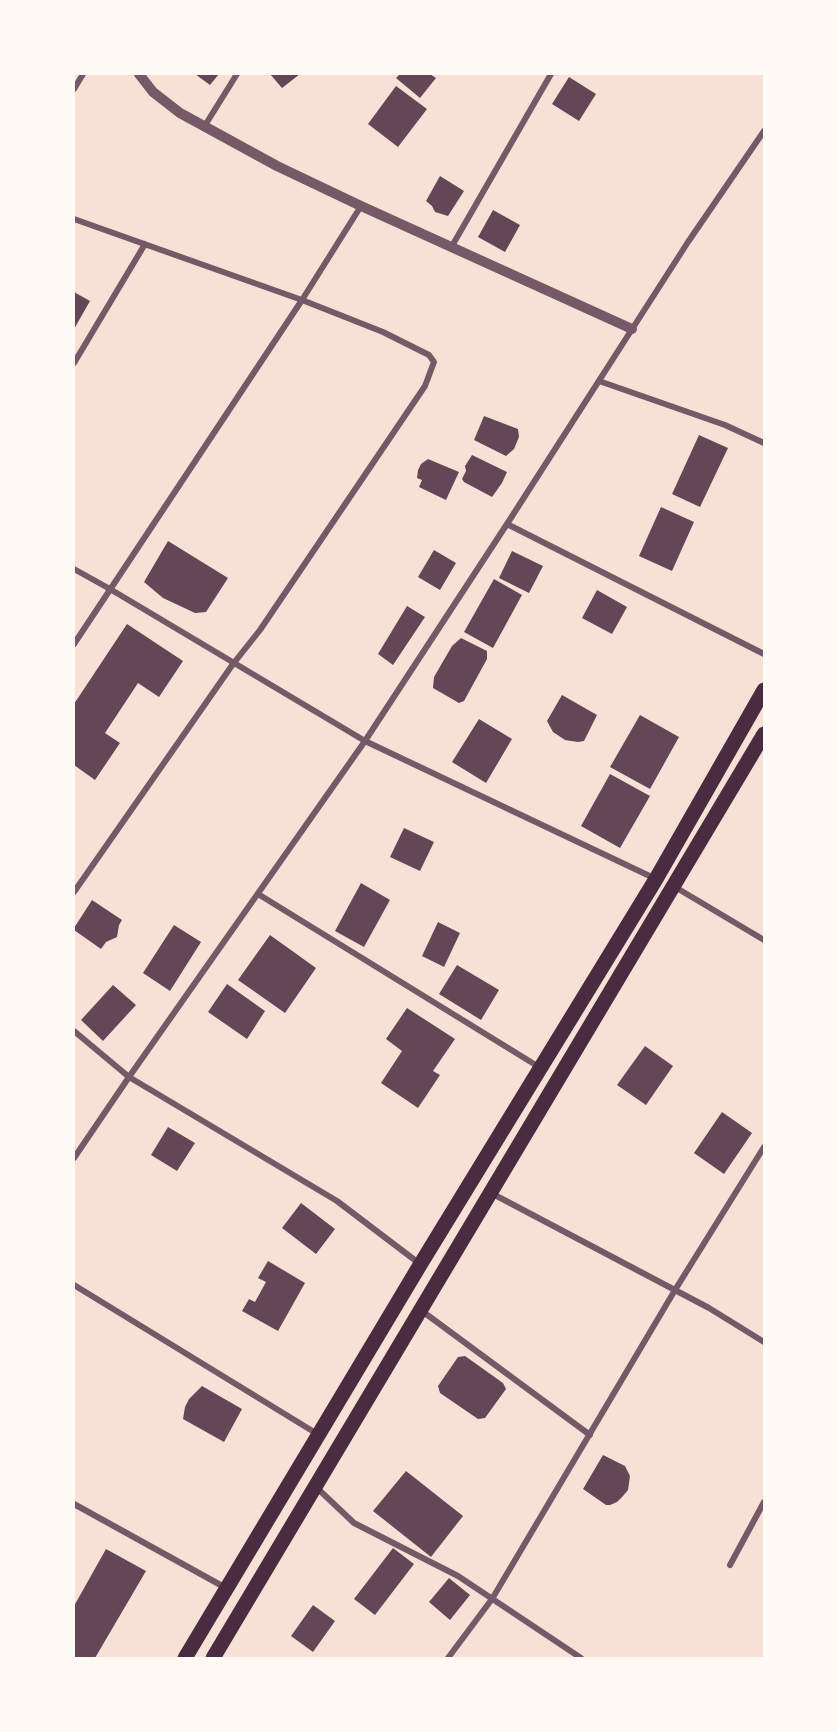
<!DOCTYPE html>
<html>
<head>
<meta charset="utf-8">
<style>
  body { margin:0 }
  #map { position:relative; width:838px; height:1732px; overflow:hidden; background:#f7e1d7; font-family:Overpass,sans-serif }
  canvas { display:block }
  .frame { position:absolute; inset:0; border:75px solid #fffaf5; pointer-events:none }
</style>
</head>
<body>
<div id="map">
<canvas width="838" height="1732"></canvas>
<div class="frame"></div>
</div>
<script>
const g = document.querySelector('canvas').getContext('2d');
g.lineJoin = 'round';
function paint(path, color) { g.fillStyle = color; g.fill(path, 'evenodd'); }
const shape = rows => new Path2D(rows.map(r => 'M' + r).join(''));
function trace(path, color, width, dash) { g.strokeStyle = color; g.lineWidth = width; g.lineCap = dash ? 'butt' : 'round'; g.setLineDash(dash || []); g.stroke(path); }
paint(shape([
  [195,74,219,74,210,85],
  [270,74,300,74,282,88],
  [400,74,430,74,436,78,420,98,396,78],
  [569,77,596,94,579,121,552,104],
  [396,86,427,109,398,147,368,124],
  [440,176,464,191,448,216,435,212,432,206,426,201],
  [493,210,520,225,505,252,478,237],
  [74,292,90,301,74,329],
  [484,416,518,429,519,437,514,449,506,456,474,440],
  [699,435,728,448,700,507,672,494],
  [472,455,507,472,502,483,492,497,464,482,462,479,466,471,465,466],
  [428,459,459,472,446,500,419,487,422,480,417,478,418,470,421,464],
  [661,507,694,522,672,571,639,556],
  [168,541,228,578,206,612,195,613,163,598,144,582],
  [434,550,456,563,440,590,418,577],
  [512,551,543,566,529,593,499,578],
  [494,579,522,595,493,648,464,632],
  [597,590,627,607,612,634,582,618],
  [407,606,425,617,393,665,378,654],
  [127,624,183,661,159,697,138,683,105,733,120,743,95,780,74,765,74,704],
  [461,638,487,651,487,659,464,701,459,703,433,688,434,677,452,646],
  [562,695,597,715,584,741,578,742,565,740,553,732,547,721],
  [640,715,679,737,650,789,610,767],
  [479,719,512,739,486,783,452,762],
  [610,774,650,796,620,848,581,826],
  [404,828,434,842,420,871,390,857],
  [361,883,390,900,364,947,335,931],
  [92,900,122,920,119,925,117,937,106,942,101,949,74,930,74,928],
  [438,922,460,933,444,967,422,956],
  [174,925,201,942,170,991,143,973],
  [270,935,316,968,285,1013,238,980],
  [457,965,499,990,481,1020,439,994],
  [227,984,265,1011,247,1039,208,1012],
  [113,985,136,1005,103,1041,81,1020],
  [407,1008,455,1039,433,1071,440,1075,418,1108,381,1083,402,1051,386,1039],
  [645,1046,673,1066,646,1105,617,1085],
  [722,1112,752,1133,724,1174,694,1153],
  [168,1127,195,1143,177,1171,151,1155],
  [301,1203,335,1229,316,1254,282,1228],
  [268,1261,305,1283,278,1331,242,1311,249,1299,255,1302,266,1282,258,1278],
  [465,1356,503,1383,506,1389,485,1418,478,1419,440,1393,438,1386,458,1357],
  [202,1386,242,1409,224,1442,183,1419,185,1407,189,1399],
  [603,1455,625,1466,630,1476,628,1490,623,1496,617,1502,610,1505,606,1505,583,1489],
  [406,1471,463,1516,431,1557,373,1511],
  [393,1548,414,1564,375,1615,354,1599],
  [106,1549,146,1571,95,1658,74,1658,74,1606],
  [449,1578,470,1595,450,1620,429,1602],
  [313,1605,335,1621,313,1652,291,1636]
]), '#644757');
trace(shape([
  [74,89,83,74],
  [204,127,237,74],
  [74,219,302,300,383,332,429,355,434,362,425,386,260,630,233,664,74,892],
  [452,246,551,74],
  [74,363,145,244],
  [599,381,725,425,764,443],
  [507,524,764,654],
  [74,569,110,589,365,741,656,879],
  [74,644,302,300,361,206],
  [675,887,764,940],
  [258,894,539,1067],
  [74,1031,129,1077,337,1201,420,1264],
  [74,1158,129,1077,365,741,507,524,688,242,764,131],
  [491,1193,709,1308,764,1342],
  [74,1285,319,1435],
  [422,1311,590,1435],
  [316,1487,354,1523,458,1576,581,1658],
  [74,1504,226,1588],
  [730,1565,764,1502],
  [448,1658,492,1599,675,1290,764,1147]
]), '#755966', 6);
trace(shape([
  [139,74,153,92,180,113,277,166,361,206,632,329]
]), '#755966', 10);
trace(shape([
  [185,1658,420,1265,656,879,764,690],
  [213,1658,764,734]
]), '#4a2c40', 15);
</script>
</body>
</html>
